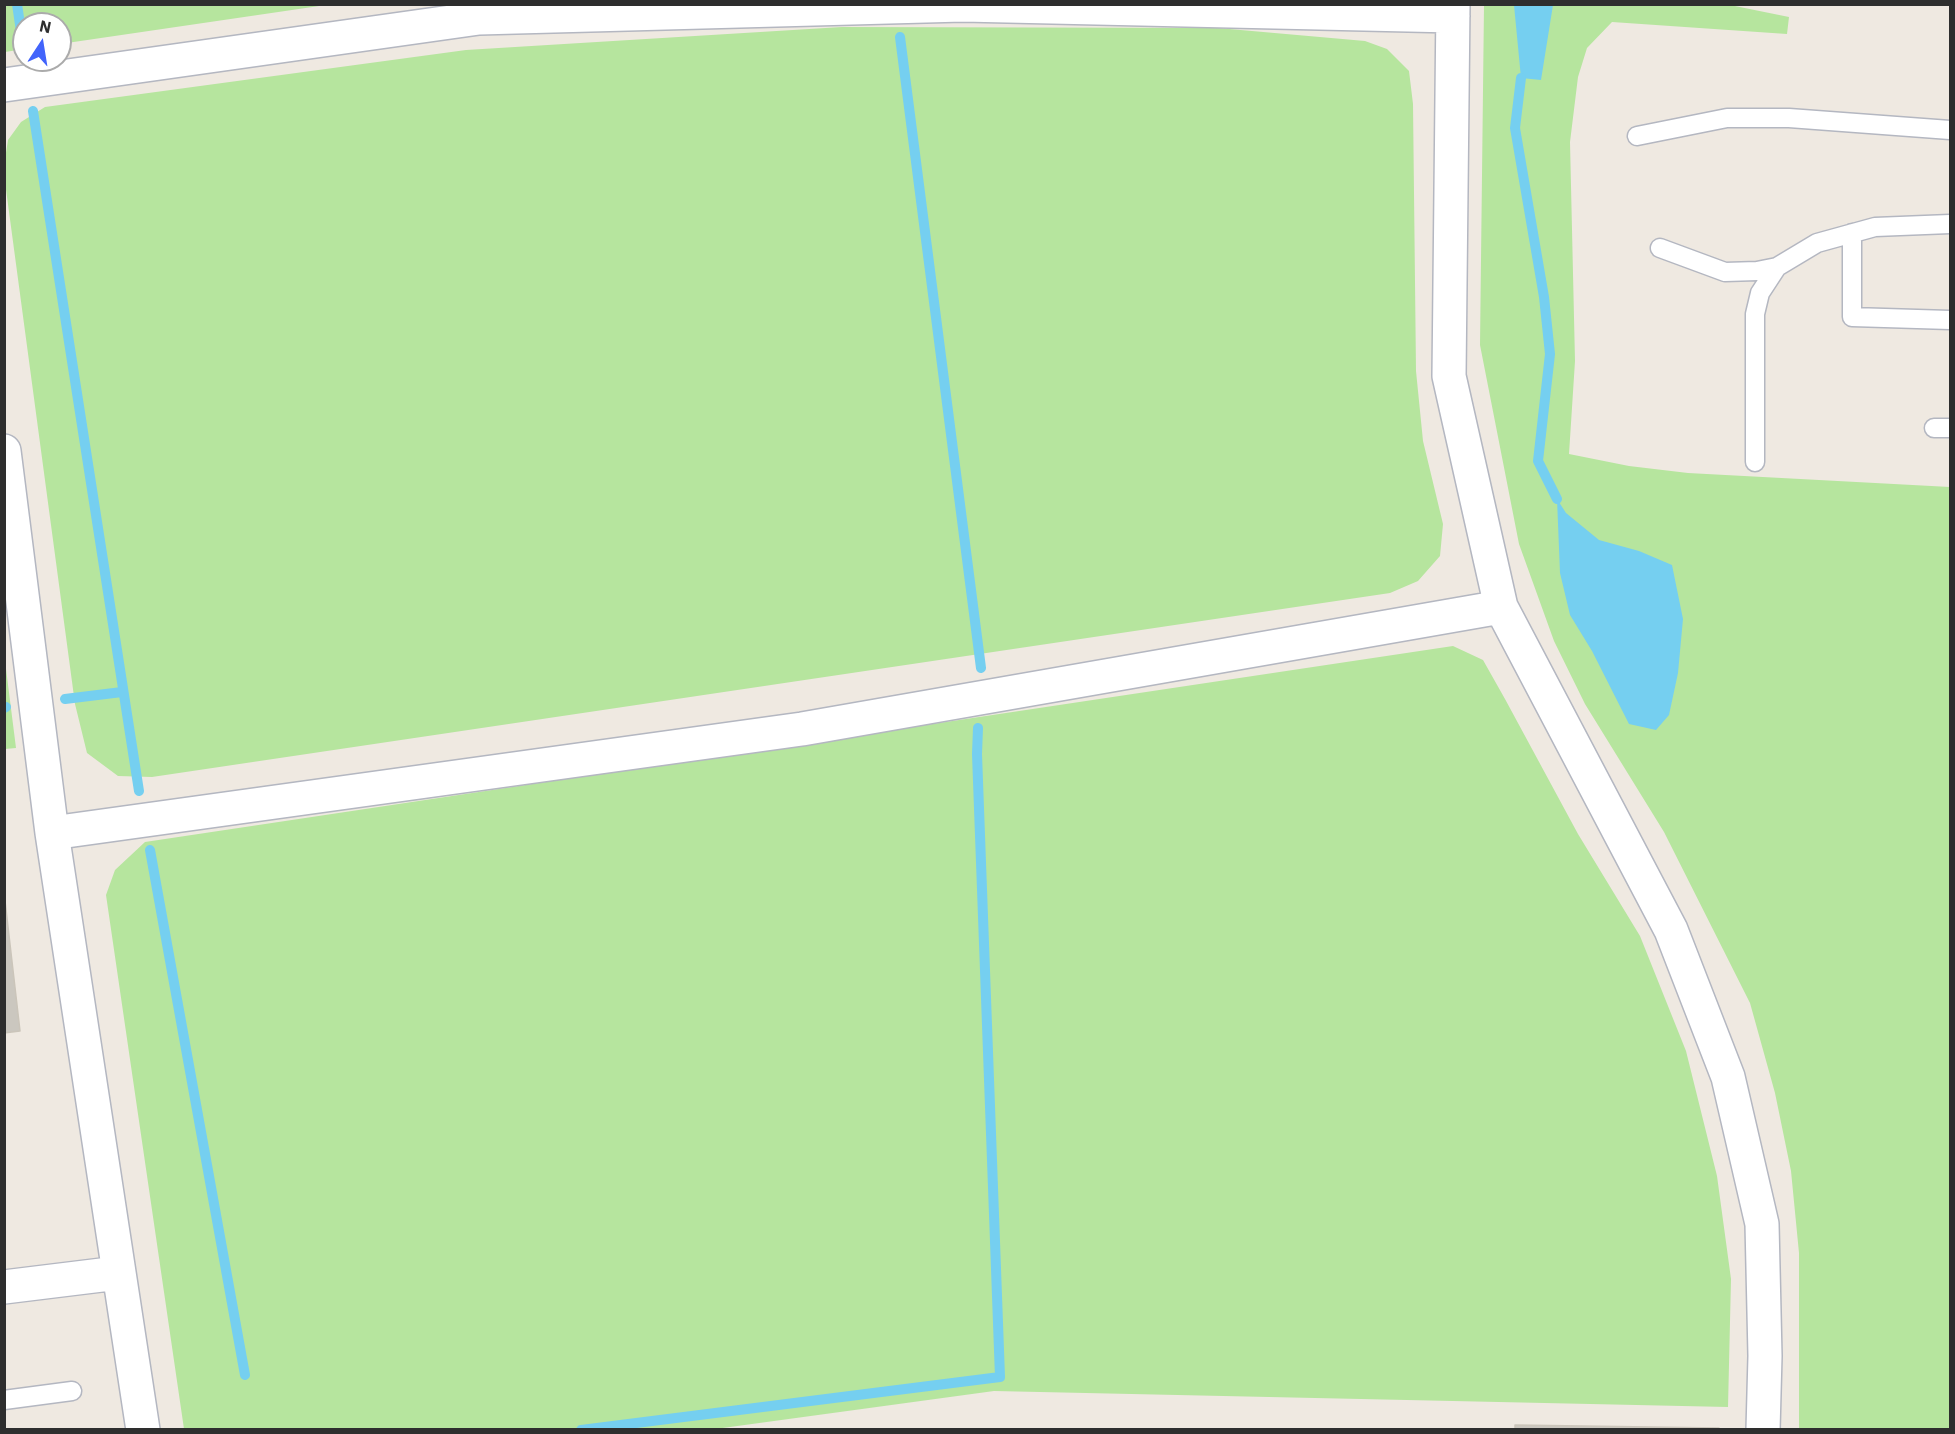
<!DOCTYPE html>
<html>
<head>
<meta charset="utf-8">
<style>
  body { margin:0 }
  #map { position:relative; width:1955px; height:1434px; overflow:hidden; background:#efe9e1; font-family:"IBM Plex Sans",sans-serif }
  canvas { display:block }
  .frame { position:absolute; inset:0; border:6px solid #2e2e2e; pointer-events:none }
  .north { position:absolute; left:12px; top:12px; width:60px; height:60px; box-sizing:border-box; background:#fff; border:2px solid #ababab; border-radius:50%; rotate:12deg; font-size:16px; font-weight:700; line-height:24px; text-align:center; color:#2e2e2e }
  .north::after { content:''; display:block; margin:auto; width:21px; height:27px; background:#4264fb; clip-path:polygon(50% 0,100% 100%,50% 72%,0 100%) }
</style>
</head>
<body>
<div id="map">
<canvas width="1955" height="1434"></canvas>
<div class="frame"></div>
<div class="north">N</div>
</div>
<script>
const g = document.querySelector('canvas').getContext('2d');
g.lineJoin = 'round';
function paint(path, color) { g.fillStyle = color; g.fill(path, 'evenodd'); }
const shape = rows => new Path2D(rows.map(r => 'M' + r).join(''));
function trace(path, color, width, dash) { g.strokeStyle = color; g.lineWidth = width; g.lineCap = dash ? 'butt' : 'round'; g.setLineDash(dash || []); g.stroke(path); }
paint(shape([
  [1725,4,1789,17,1787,34,1612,22,1587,48,1578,77,1570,142,1575,361,1569,454,1629,466,1688,473,1950,487,1950,1429,1799,1429,1799,1253,1791,1171,1775,1093,1750,1003,1664,832,1585,704,1554,641,1519,544,1480,345,1484,5],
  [4,5,5,4,326,5,60,44,60,24,24,24,24,49,5,52],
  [842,27,1218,28,1365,41,1387,49,1409,71,1413,104,1416,371,1423,441,1443,524,1440,556,1418,581,1390,593,152,777,118,776,87,753,75,704,5,182,5,159,8,140,21,122,45,107,466,50],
  [1453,646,1483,660,1505,699,1578,834,1640,936,1686,1051,1717,1176,1731,1279,1728,1407,994,1391,708,1430,184,1429,106,895,115,870,145,842],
  [4,653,16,748,5,749,4,749]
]), '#b6e59e');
paint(shape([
  [1514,5,1553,5,1541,80,1521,78],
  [1557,499,1566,513,1599,540,1639,551,1672,565,1683,619,1678,673,1669,715,1656,730,1629,724,1592,651,1570,615,1560,573]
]), '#75cff0');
trace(shape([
  [17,4,24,52],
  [900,37,981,668],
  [1521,78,1515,128,1544,297,1550,354,1538,461,1557,499],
  [33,111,139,791],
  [65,699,122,692],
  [4,708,6,707],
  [150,850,245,1375],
  [581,1430,1000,1377,977,754,978,728]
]), '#75cff0', 10);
const building = shape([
  [4,892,20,1031,4,1033,4,892],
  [1515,1425,1719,1428,1515,1430,1515,1425]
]);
paint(building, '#cbc7bf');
trace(building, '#cbc5ba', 1.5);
const lane = shape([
  [1637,136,1727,118,1789,118,1950,130],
  [1852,233,1852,317,1950,320],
  [1660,248,1725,272,1757,271,1777,267],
  [1934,428,1950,428],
  [1755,462,1755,314,1760,293,1777,267,1817,243,1875,227,1950,224],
  [4,1400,72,1391]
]);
const street = shape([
  [1453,4,1449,376,1501,607,1671,930,1728,1077,1762,1224,1765,1356,1763,1430],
  [4,85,479,18,963,5,1453,16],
  [4,451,52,833,143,1430],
  [52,833,802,729,1501,607],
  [4,1287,118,1273]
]);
trace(lane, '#b4b7c1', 21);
trace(street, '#b4b7c1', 36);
trace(lane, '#fff', 18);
trace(street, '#fff', 33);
</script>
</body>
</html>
